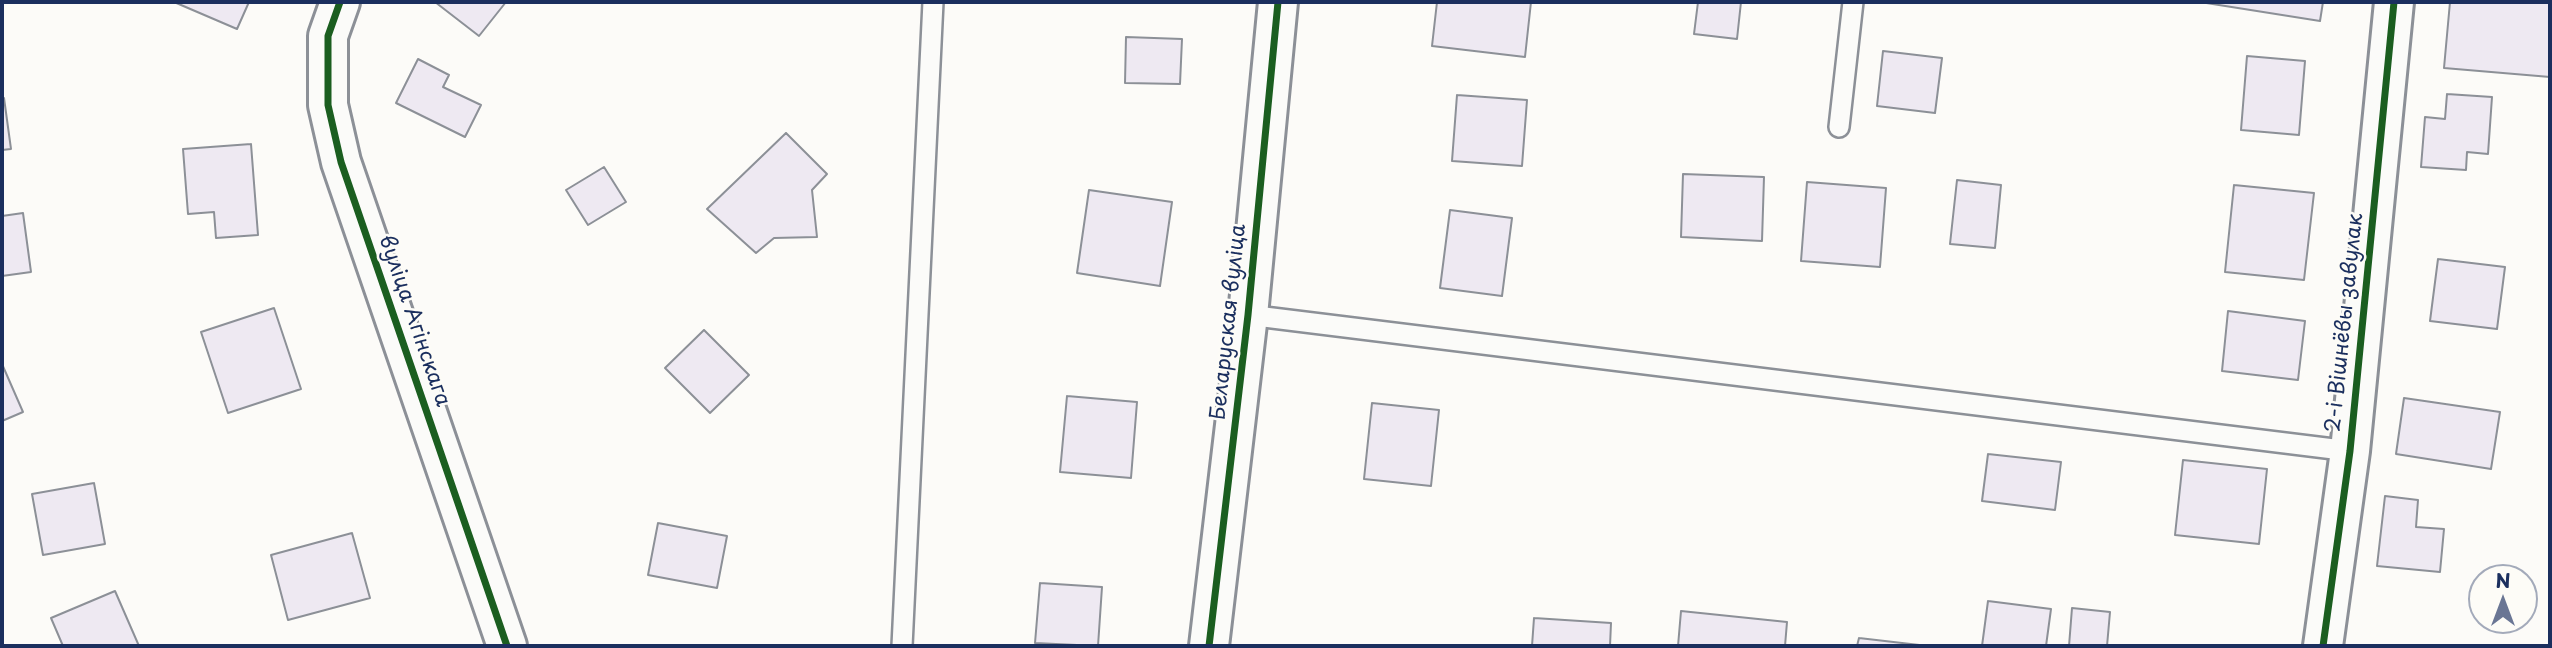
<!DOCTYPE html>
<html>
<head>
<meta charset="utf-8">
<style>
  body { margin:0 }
  #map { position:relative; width:2552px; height:648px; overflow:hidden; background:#fcfbf8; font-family:"Playpen Sans",sans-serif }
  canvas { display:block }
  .frame { position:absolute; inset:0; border:4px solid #1b2f5e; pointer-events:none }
  .north { position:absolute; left:2468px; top:564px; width:70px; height:70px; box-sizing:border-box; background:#fdfcf7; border:2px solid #a3aaba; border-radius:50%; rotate:0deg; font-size:19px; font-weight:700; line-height:28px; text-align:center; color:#1b2f5e }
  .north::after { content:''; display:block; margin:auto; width:24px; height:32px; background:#6a7694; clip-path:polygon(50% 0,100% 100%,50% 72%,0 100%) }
</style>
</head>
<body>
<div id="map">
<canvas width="2552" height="648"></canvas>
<div class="frame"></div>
<div class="north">N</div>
</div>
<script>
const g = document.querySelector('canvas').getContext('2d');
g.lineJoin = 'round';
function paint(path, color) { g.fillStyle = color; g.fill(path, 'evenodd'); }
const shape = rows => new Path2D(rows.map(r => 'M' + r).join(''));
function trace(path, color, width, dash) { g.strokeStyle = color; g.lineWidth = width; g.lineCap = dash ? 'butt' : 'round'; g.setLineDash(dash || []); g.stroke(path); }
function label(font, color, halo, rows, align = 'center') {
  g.font = font + ' "Playpen Sans",sans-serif'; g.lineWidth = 5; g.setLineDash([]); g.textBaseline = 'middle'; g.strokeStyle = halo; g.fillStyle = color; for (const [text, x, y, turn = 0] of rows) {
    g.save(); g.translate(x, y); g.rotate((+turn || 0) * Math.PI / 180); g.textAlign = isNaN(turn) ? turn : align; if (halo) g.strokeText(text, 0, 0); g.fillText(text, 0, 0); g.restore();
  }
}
const building = shape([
  [174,2,249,2,237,29,174,2],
  [435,2,506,2,479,36,435,2],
  [1437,2,1531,2,1525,57,1432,46,1437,2],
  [1698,2,1741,2,1737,39,1694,34,1698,2],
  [2200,2,2323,2,2320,21,2200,2],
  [2450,2,2550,2,2550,77,2444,68,2450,2],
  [1126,37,1182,39,1180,84,1125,83,1126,37],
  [1883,51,1942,58,1935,113,1877,106,1883,51],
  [2247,56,2305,61,2299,135,2241,130,2247,56],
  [418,59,449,75,443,87,481,105,465,137,396,103,418,59],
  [2447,94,2492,97,2488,154,2467,152,2466,170,2421,167,2425,117,2445,119,2447,94],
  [1457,95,1527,100,1522,166,1452,161,1457,95],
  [2,98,4,98,11,149,2,150,2,98],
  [786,133,827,174,812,190,817,237,774,238,756,253,707,209,786,133],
  [251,144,258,235,216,238,214,212,188,214,183,149,251,144],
  [604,167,626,202,588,225,566,190,604,167],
  [1683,174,1764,177,1762,241,1681,237,1683,174],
  [1957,180,2001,185,1995,248,1950,244,1957,180],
  [1807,182,1886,188,1880,267,1801,261,1807,182],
  [2234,185,2314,193,2304,280,2225,272,2234,185],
  [1089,190,1172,202,1160,286,1077,273,1089,190],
  [1450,210,1512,218,1502,296,1440,288,1450,210],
  [23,213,31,272,2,276,2,216,23,213],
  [2438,259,2505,267,2497,329,2430,321,2438,259],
  [274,308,301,389,228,413,201,332,274,308],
  [2228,311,2305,321,2298,380,2222,371,2228,311],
  [704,330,749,375,710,413,665,368,704,330],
  [2,364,23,412,2,421,2,364],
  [1067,396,1137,402,1131,478,1060,472,1067,396],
  [2404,398,2500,412,2491,469,2396,454,2404,398],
  [1372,403,1439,410,1431,486,1364,479,1372,403],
  [1988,454,2061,462,2055,510,1982,501,1988,454],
  [2183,460,2267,469,2259,544,2175,535,2183,460],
  [94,483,105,544,43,555,32,494,94,483],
  [2385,496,2418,500,2416,527,2444,529,2440,572,2377,566,2385,496],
  [658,523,727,536,717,588,648,575,658,523],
  [352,533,370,598,288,620,271,555,352,533],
  [1040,583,1102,587,1098,646,1035,643,1040,583],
  [115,591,139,646,63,646,51,618,115,591],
  [1988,601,2051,609,2046,646,1982,646,1988,601],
  [2072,608,2110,612,2107,646,2069,646,2072,608],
  [1681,611,1787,622,1785,646,1678,646,1681,611],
  [1534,618,1611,623,1610,646,1532,646,1534,618],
  [1859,638,1928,646,1857,646,1859,638]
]);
paint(building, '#eee9f2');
trace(building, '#8c9097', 2);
const service = shape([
  [1839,127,1853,2],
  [1248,315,2350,451],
  [902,646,933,2]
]);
const minor = shape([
  [340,2,328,36,328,105,341,162,507,646],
  [1209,646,1248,315,1278,2],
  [2323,646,2350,451,2394,2]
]);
trace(service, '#8c9097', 24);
trace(minor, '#8c9097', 44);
trace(service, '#fbfbf9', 19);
trace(minor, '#fbfbf9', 38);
trace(shape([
  [340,2,328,36,328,105,341,162,507,646],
  [1209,646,1248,315,1278,2],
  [2323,646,2350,451,2394,2]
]), '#1b5e20', 7);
label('21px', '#1b2f5e', '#fdfcf7', [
  ["вуліца Агінскага",414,321,71],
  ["Беларуская вуліца",1229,322,-84],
  ["2-і Вішнёвы завулак",2345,323,-84]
]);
</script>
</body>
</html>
